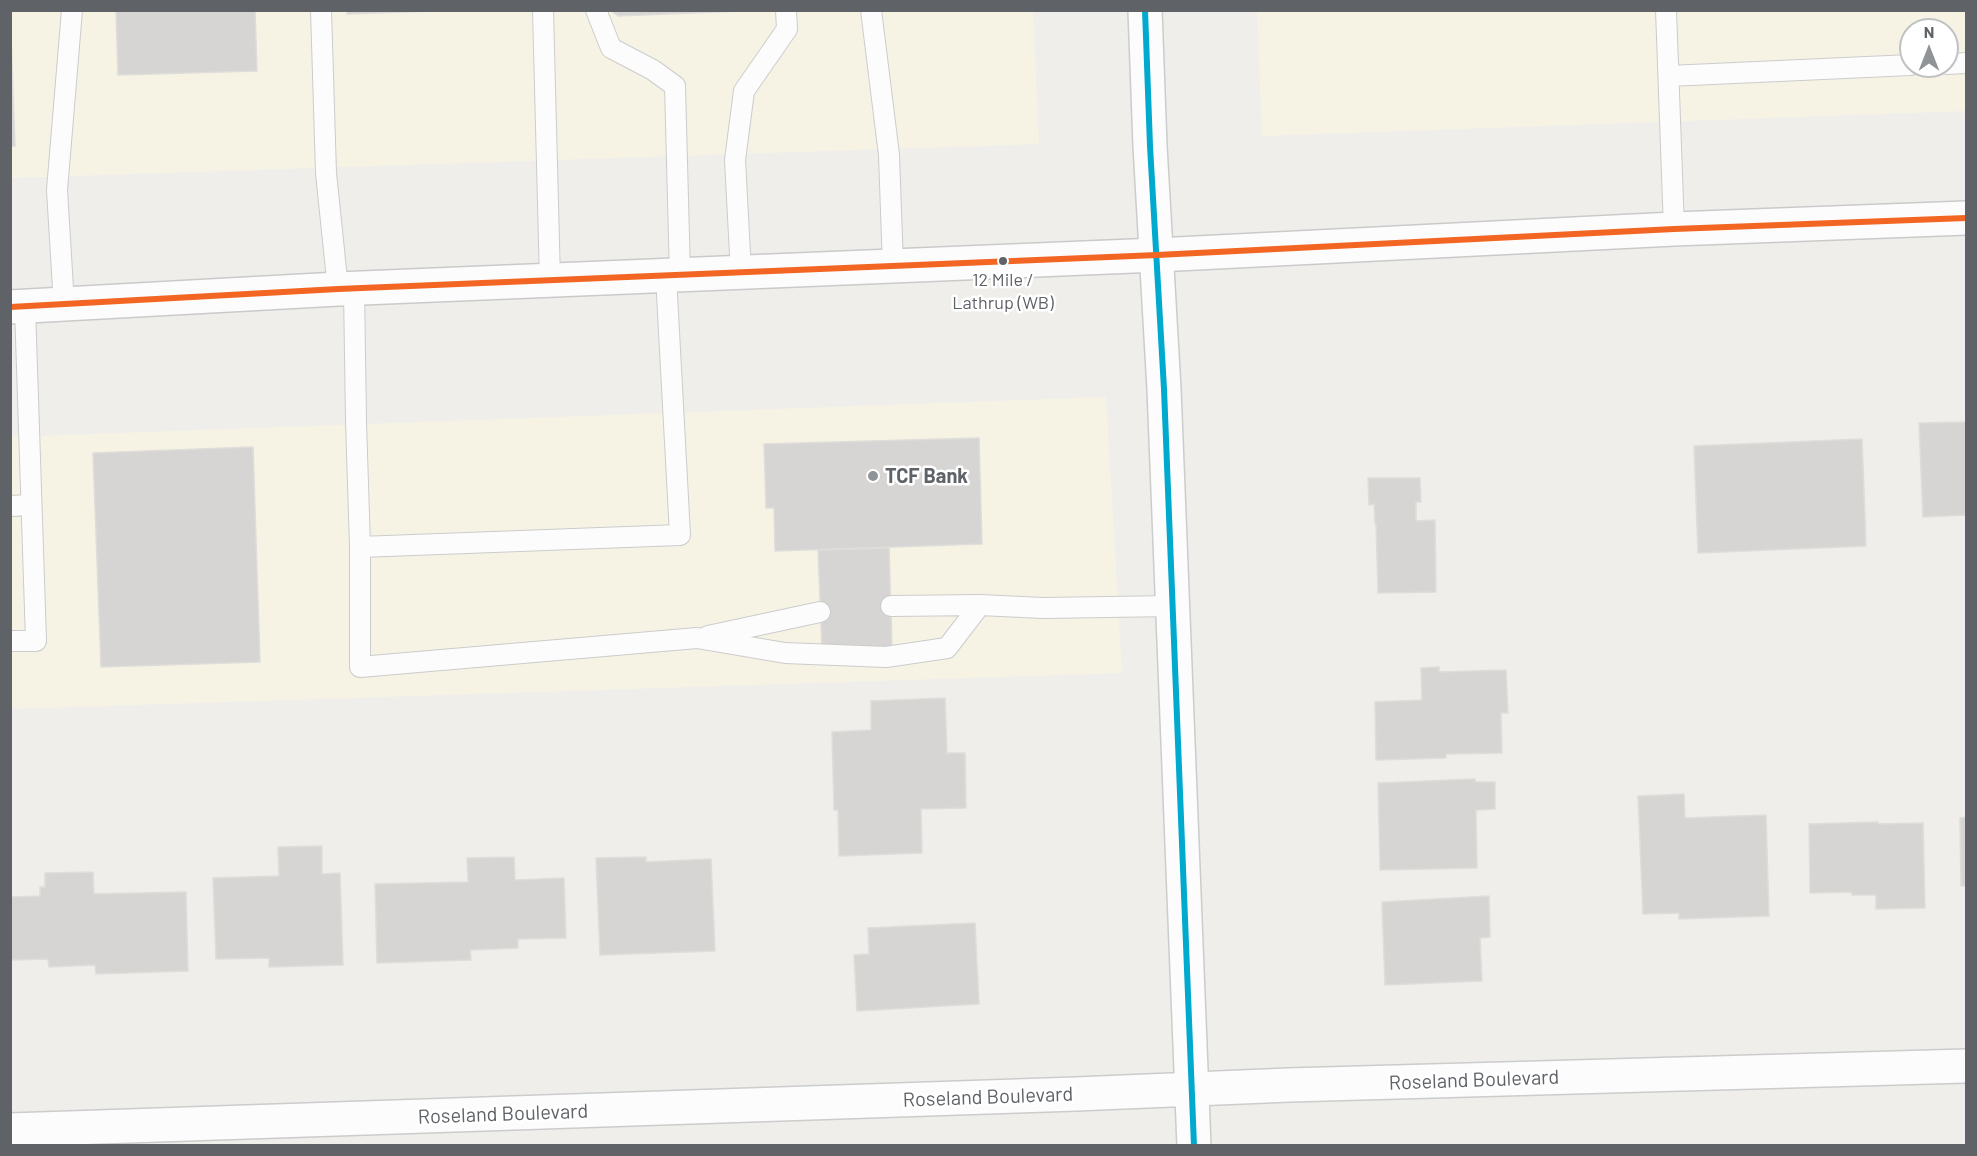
<!DOCTYPE html>
<html>
<head>
<meta charset="utf-8">
<style>
  body { margin:0 }
  #map { position:relative; width:1977px; height:1156px; overflow:hidden; background:#efeeea; font-family:Barlow,sans-serif }
  canvas { display:block }
  .frame { position:absolute; inset:0; border:12px solid #5f6368; pointer-events:none }
  .north { position:absolute; left:1899px; top:18px; width:60px; height:60px; box-sizing:border-box; background:#fff; border:2px solid #bfc1c3; border-radius:50%; rotate:0deg; font-size:16px; font-weight:700; line-height:24px; text-align:center; color:#5f6368 }
  .north::after { content:''; display:block; margin:auto; width:21px; height:27px; background:#919496; clip-path:polygon(50% 0,100% 100%,50% 72%,0 100%) }
</style>
</head>
<body>
<div id="map">
<canvas width="1977" height="1156"></canvas>
<div class="frame"></div>
<div class="north">N</div>
</div>
<script>
const g = document.querySelector('canvas').getContext('2d');
g.lineJoin = 'round';
function paint(path, color) { g.fillStyle = color; g.fill(path, 'evenodd'); }
const shape = rows => new Path2D(rows.map(r => 'M' + r).join(''));
function trace(path, color, width, dash) { g.strokeStyle = color; g.lineWidth = width; g.lineCap = dash ? 'butt' : 'round'; g.setLineDash(dash || []); g.stroke(path); }
function label(font, color, halo, rows, align = 'center') {
  g.font = font + ' Barlow,sans-serif'; g.lineWidth = 5; g.setLineDash([]); g.textBaseline = 'middle'; g.strokeStyle = halo; g.fillStyle = color; for (const [text, x, y, turn = 0] of rows) {
    g.save(); g.translate(x, y); g.rotate((+turn || 0) * Math.PI / 180); g.textAlign = isNaN(turn) ? turn : align; if (halo) g.strokeText(text, 0, 0); g.fillText(text, 0, 0); g.restore();
  }
}
paint(shape([
  [10,11,1033,11,1039,144,11,178],
  [1257,11,1966,11,1966,111,1262,136],
  [1911,30,1947,30,1947,66,1911,66],
  [1106,397,1122,673,11,709,10,437]
]), '#f7f3e4');
const building = shape([
  [10,10,15,146,10,146,10,10],
  [116,10,255,10,257,71,118,75,116,10],
  [347,10,462,10,347,14,347,10],
  [610,10,767,10,618,16,610,10],
  [1966,422,1966,515,1923,517,1919,423,1966,422],
  [979,438,982,544,775,551,774,508,766,508,764,444,979,438],
  [1862,439,1866,546,1698,553,1694,446,1862,439],
  [253,447,260,662,101,667,93,453,253,447],
  [1368,478,1420,478,1421,502,1416,502,1416,521,1435,520,1436,592,1378,593,1376,523,1375,523,1374,504,1369,505,1368,478],
  [889,548,892,647,822,648,818,550,889,548],
  [1439,667,1439,672,1506,670,1508,713,1501,713,1502,753,1446,754,1446,758,1376,760,1375,702,1422,700,1421,668,1439,667],
  [945,698,947,753,965,753,966,808,921,809,922,853,839,856,838,810,834,810,832,732,871,730,871,701,945,698],
  [1475,779,1475,782,1495,782,1495,809,1476,810,1477,868,1380,870,1378,783,1475,779],
  [1684,794,1685,818,1766,815,1769,916,1679,919,1679,913,1643,914,1638,796,1684,794],
  [1966,817,1966,886,1961,886,1960,818,1966,817],
  [1878,822,1878,824,1923,823,1925,908,1876,909,1876,895,1852,895,1852,892,1810,893,1809,824,1878,822],
  [322,846,322,874,340,873,343,965,269,967,269,958,216,959,213,878,279,876,278,847,322,846],
  [514,857,515,880,564,878,566,938,518,939,518,948,470,950,471,960,377,963,375,884,468,882,467,858,514,857],
  [646,857,646,862,711,859,715,951,600,955,596,858,646,857],
  [93,872,94,894,186,892,188,971,96,974,95,965,49,967,48,959,10,960,10,897,40,896,40,887,45,887,45,873,93,872],
  [1489,896,1490,937,1480,938,1482,981,1385,985,1382,902,1489,896],
  [975,923,979,1004,857,1011,854,955,869,954,868,928,975,923]
]);
paint(building, '#d6d5d3');
trace(building, '#deddd9', 1.5);
const service = shape([
  [321,10,326,173,338,289],
  [543,10,550,281],
  [596,10,611,48,653,70,675,86,680,275],
  [871,10,889,155,893,267],
  [1666,10,1674,229],
  [1947,64,1966,63],
  [1669,76,1911,65],
  [741,273,735,160,744,91,787,29,786,10],
  [354,289,356,421,360,547,680,535,666,276],
  [64,305,57,190,72,10],
  [10,506,31,505],
  [360,547,360,667,697,638,785,653,886,657,947,648,980,605,1043,608,1172,606],
  [891,606,980,605],
  [708,636,820,612],
  [10,641,36,641,25,307]
]);
const minor = shape([
  [1145,10,1150,146,1164,389,1194,1146],
  [10,1130,1076,1094,1289,1085,1966,1066]
]);
const secondary = shape([
  [10,307,338,289,1157,255,1674,229,1966,218]
]);
trace(service, '#cbcccc', 22);
trace(minor, '#cbcccc', 36);
trace(secondary, '#cacacb', 36);
trace(service, '#fdfcfc', 20);
trace(minor, '#fdfcfc', 33);
trace(secondary, '#fdfcfc', 33);
trace(shape([
  [1145,10,1150,146,1164,389,1194,1146]
]), '#00a9ce', 6);
trace(shape([
  [10,307,338,289,1157,255,1674,229,1966,218]
]), '#f26522', 6);
for (const [x, y, r, color] of [
  [1003,261,5,"#5f6368"],
  [873,476,6,"#919496"]
]) { const dot = new Path2D(); dot.arc(x, y, r, 0, 2 * Math.PI); g.fillStyle = color; g.fill(dot); trace(dot, '#fff', 2); }
label('18px', '#5f6368', '#fff', [
  ["12 Mile /",1003,280],
  ["Lathrup (WB)",1003,303]
]);
label('bold 20px', '#5f6368', '#fff', [
  ["TCF Bank",885,476]
], 'left');
label('20px', '#5f6368', '#fff', [
  ["Roseland Boulevard",1474,1080,-2],
  ["Roseland Boulevard",988,1097,-2],
  ["Roseland Boulevard",503,1114,-2]
]);
</script>
</body>
</html>
